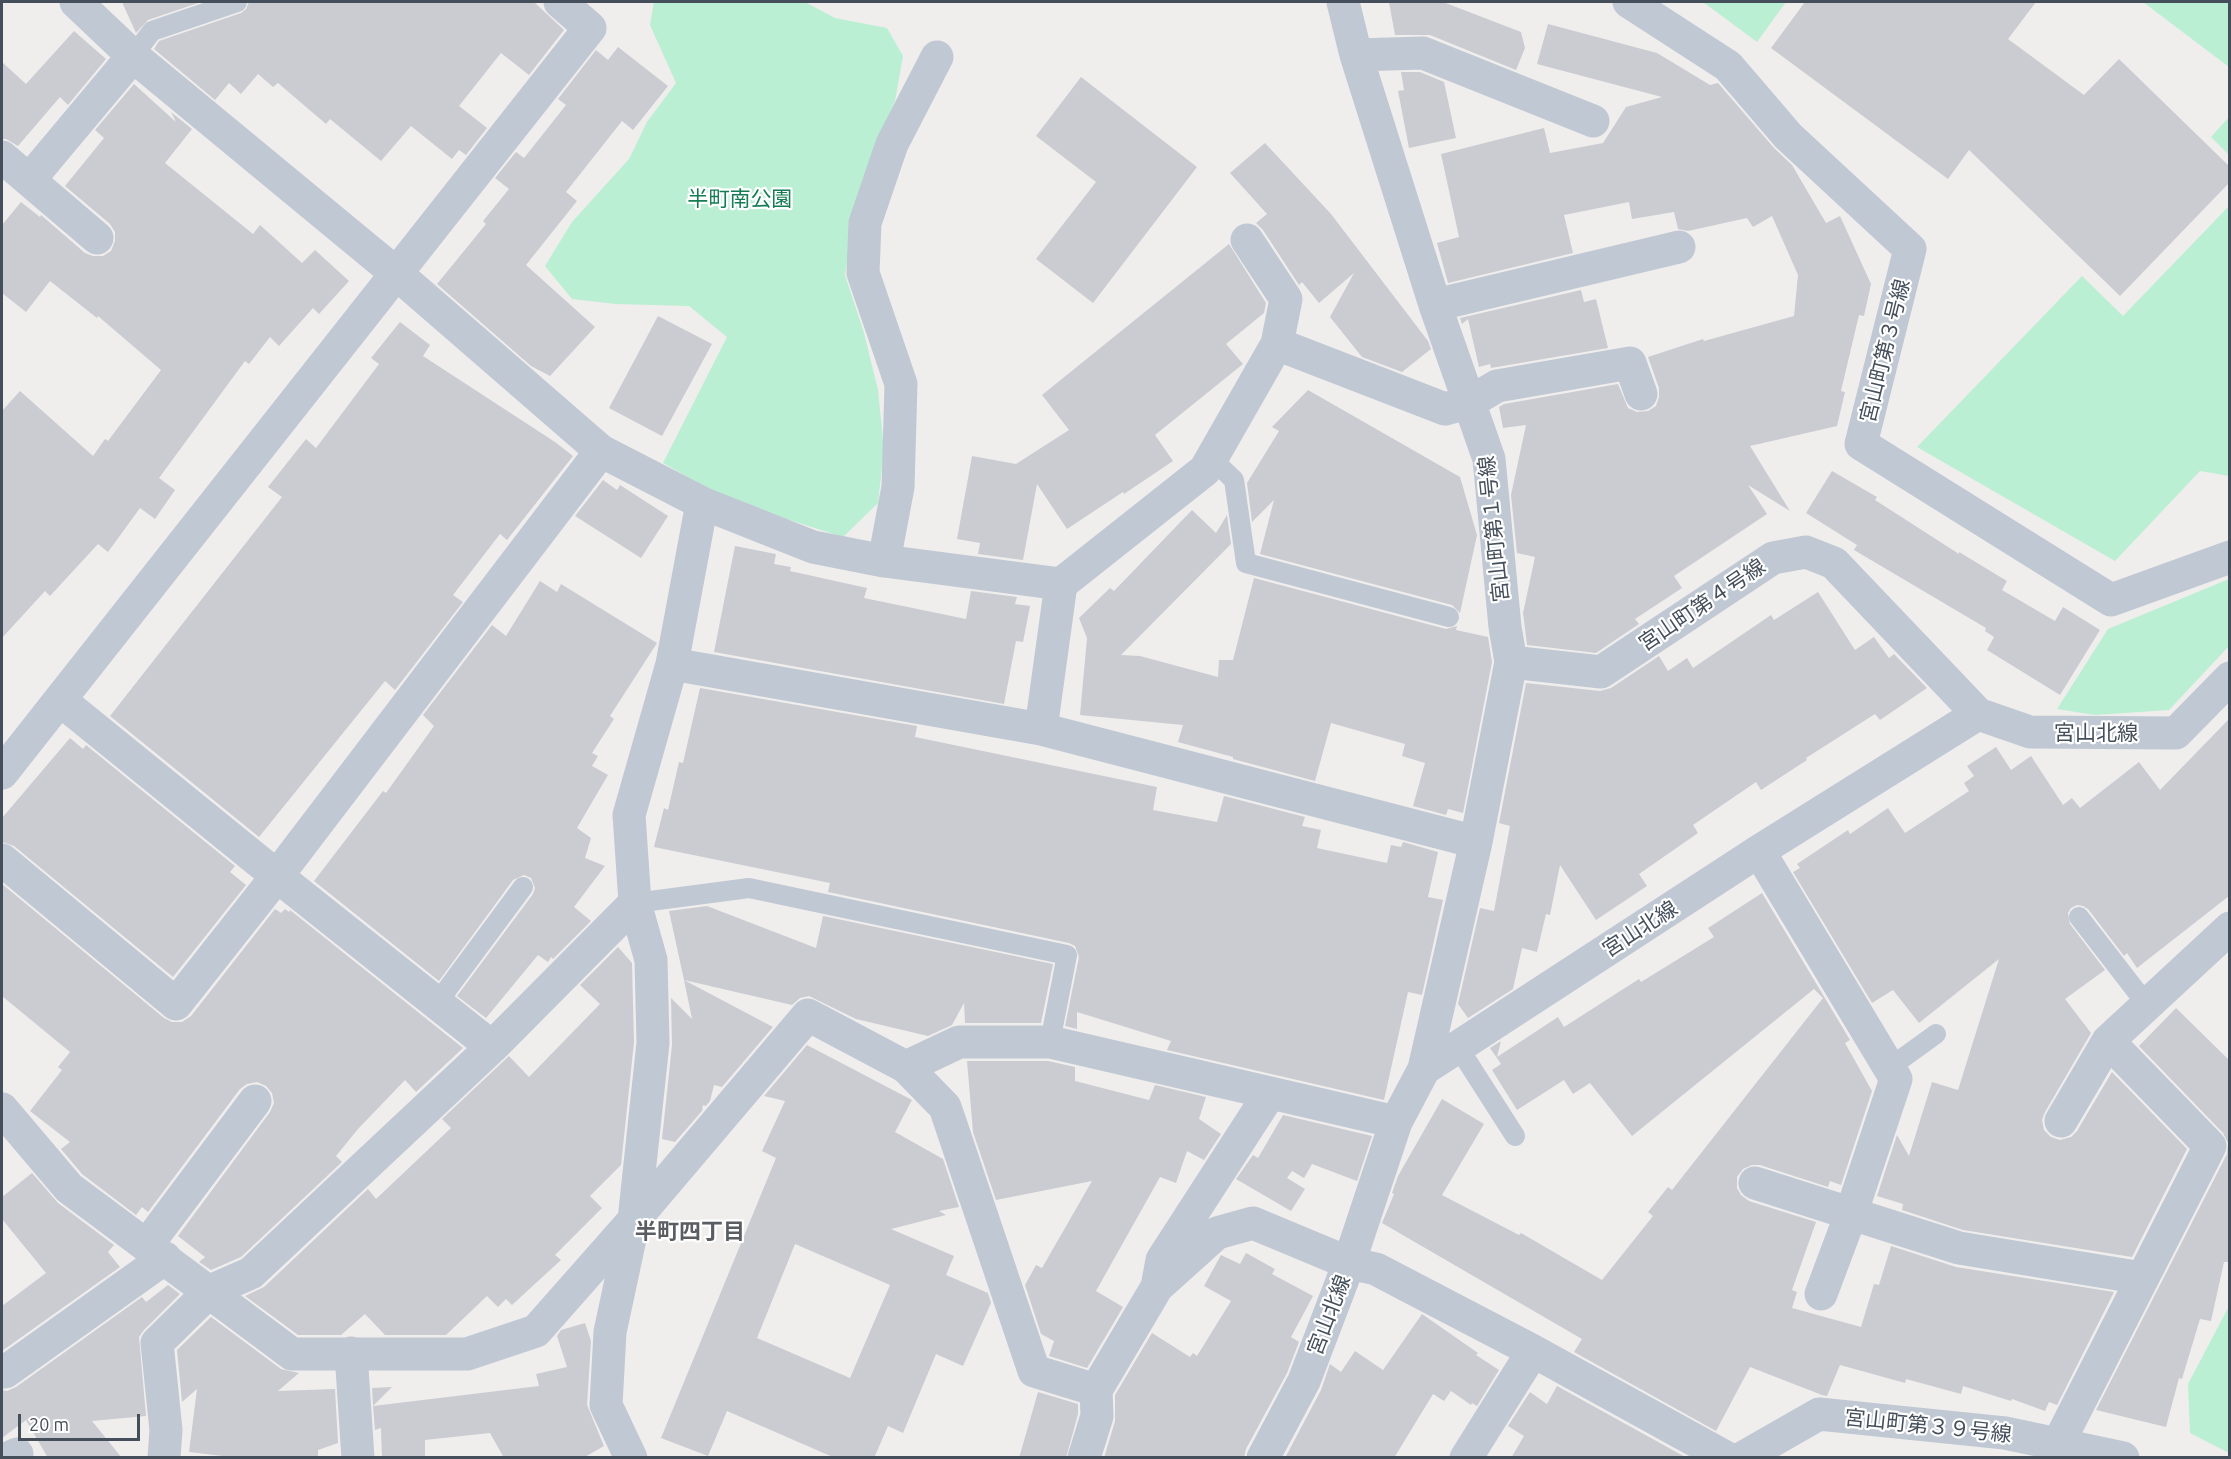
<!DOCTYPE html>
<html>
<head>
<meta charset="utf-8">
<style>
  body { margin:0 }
  #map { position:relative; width:2231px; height:1459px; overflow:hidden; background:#f0eded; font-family:Ubuntu,sans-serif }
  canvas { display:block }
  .frame { position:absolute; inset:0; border:3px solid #454f5b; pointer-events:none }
  .scale { position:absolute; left:18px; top:1414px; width:122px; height:27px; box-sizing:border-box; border:3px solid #454f5b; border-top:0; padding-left:8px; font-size:18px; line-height:21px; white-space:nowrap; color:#454f5b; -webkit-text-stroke:4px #fff; paint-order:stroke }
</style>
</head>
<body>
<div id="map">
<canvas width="2231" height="1459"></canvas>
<div class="frame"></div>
<div class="scale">20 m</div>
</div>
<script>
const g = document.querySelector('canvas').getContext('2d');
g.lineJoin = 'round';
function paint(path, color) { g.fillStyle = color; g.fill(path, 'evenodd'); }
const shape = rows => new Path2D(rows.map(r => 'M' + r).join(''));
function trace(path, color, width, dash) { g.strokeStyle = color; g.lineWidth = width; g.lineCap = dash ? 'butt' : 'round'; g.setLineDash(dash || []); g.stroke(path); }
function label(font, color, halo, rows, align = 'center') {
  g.font = font + ' Ubuntu,"Noto Sans JP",sans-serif'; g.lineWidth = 4.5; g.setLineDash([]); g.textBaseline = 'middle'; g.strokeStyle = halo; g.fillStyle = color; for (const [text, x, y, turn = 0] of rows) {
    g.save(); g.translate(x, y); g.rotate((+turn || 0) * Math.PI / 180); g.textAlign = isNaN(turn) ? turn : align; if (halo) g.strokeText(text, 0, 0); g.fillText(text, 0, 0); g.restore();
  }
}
paint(shape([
  [654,2,805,2,835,18,887,28,903,56,895,101,870,159,854,219,845,275,864,333,878,390,884,449,878,503,843,537,777,516,709,489,663,463,727,337,689,306,616,304,572,299,545,266,572,222,629,159,647,122,676,83,650,25],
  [1703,2,1786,2,1757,42],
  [2143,2,2229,2,2229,67],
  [2229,117,2229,155,2211,137],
  [2229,206,2229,476,2200,471,2115,561,1917,447,2082,276,2123,316],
  [2229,579,2229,646,2169,710,2095,715,2057,709,2108,629],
  [2229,1306,2229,1453,2190,1433,2188,1384]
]), '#baefd3');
paint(shape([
  [122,2,201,2,148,20,136,33],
  [249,2,534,2,564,30,529,75,501,53,459,106,487,128,466,155,459,150,452,159,411,126,381,161,330,119,326,124,278,83,273,87,258,74,241,94,229,83,215,100,154,49,159,41,241,13,246,9],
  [1389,2,1443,2,1521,32,1525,48,1516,70,1430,35,1395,35],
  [1805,2,2036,2,2008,39,2084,95,2119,59,2229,166,2229,183,2120,296,1969,150,1948,179,1771,48],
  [1548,24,1657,53,1710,85,1718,83,1774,148,1792,165,1826,223,1840,216,1871,284,1864,316,1859,315,1841,391,1845,392,1837,426,1750,446,1790,511,1748,485,1767,514,1674,576,1682,588,1635,619,1639,624,1596,653,1527,645,1523,613,1535,557,1517,553,1511,495,1526,425,1503,428,1499,407,1504,404,1618,384,1628,408,1637,412,1648,411,1656,406,1659,397,1659,388,1648,357,1703,339,1704,341,1794,316,1798,275,1772,216,1753,227,1747,218,1688,231,1678,229,1674,212,1632,219,1629,202,1564,215,1573,253,1448,283,1437,243,1459,237,1441,154,1544,128,1550,153,1603,143,1626,107,1662,97,1537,64],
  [74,31,106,59,68,105,60,97,18,146,6,139,2,139,2,62,26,84],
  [618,47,668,86,633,130,622,121,566,192,577,201,526,265,595,327,550,376,531,366,437,284,486,224,483,221,509,189,495,178,516,152,524,158,566,105,558,99,596,50,608,60],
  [1401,72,1420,72,1444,82,1456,138,1409,148,1398,91,1404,90],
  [1081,77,1197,167,1093,303,1036,259,1096,182,1036,136],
  [134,84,176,122,171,112,192,129,165,163,253,234,260,225,302,263,315,250,349,281,319,314,313,308,279,346,270,337,249,364,245,361,159,478,175,490,155,519,140,508,108,552,98,544,50,596,45,591,2,638,2,411,20,391,93,456,105,439,108,441,161,370,98,316,97,318,50,281,26,312,2,293,2,225,21,202,40,217,41,215,85,253,93,256,103,256,111,251,115,241,115,232,110,224,65,186,104,138,95,130],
  [1265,143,1331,214,1428,341,1431,349,1402,372,1362,357,1330,317,1354,273,1319,303,1302,282,1299,285,1263,230,1256,223,1267,214,1230,173],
  [1229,244,1266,303,1264,313,1226,344,1243,364,1155,435,1173,461,1124,494,1123,492,1067,529,1037,484,1023,560,978,554,980,543,957,539,972,456,1016,464,1069,430,1042,395],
  [1581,290,1584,302,1596,299,1608,348,1491,368,1490,364,1479,367,1468,319,1462,324,1460,318],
  [658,316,712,344,662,436,609,408],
  [400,322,430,345,423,356,555,442,573,456,507,540,500,534,453,595,463,602,395,690,385,681,259,837,110,716,282,497,268,487,306,439,316,448,379,364,371,358],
  [1308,390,1460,477,1477,535,1460,613,1452,605,1260,554,1274,500,1252,522,1247,483,1279,431,1272,427],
  [1832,471,1877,497,1875,500,1959,554,1959,552,2007,581,2002,590,2055,621,2063,607,2100,630,2060,695,1987,650,1994,637,1985,631,1986,628,1854,550,1857,545,1806,513],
  [603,480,617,490,620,485,668,516,641,558,575,516],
  [1192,510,1216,533,1227,515,1231,544,1121,655,1140,656,1218,677,1219,660,1233,660,1254,578,1446,629,1457,626,1456,630,1488,637,1492,662,1463,813,1448,809,1446,815,1413,806,1425,763,1402,756,1405,744,1331,723,1315,781,1233,759,1233,757,1178,742,1183,725,1080,715,1087,638,1079,618,1110,588,1114,591],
  [735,546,776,554,774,564,791,567,790,571,867,588,864,598,966,619,971,591,1017,597,1015,604,1030,606,1023,642,1016,641,1004,704,714,652],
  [540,581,557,592,561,584,657,643,610,716,614,719,592,753,598,756,592,766,608,775,577,828,591,838,585,858,605,866,574,907,591,921,553,959,551,957,548,962,538,955,486,1018,457,996,533,894,535,888,531,878,524,875,513,880,439,981,314,881,383,791,386,793,434,726,423,715,492,625,506,636],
  [1818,592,1855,650,1874,637,1889,658,1894,654,1927,688,1880,720,1875,714,1806,758,1807,760,1761,790,1756,782,1693,825,1698,833,1639,874,1647,886,1596,920,1560,865,1550,915,1546,914,1537,952,1522,948,1513,989,1468,1018,1458,1004,1480,908,1494,911,1510,826,1499,823,1526,683,1600,691,1611,688,1659,656,1668,671,1687,658,1693,668,1771,615,1774,620],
  [700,688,917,726,915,737,1157,787,1153,810,1217,822,1224,796,1305,817,1302,826,1321,830,1317,848,1387,863,1391,845,1401,847,1403,842,1438,852,1428,897,1443,900,1422,995,1408,992,1384,1100,1167,1050,1171,1041,1077,1012,1077,1029,1065,1026,1079,957,1075,946,1069,943,828,892,830,883,654,847,664,808,668,810,679,762,683,763],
  [2229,719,2229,896,2137,968,2127,953,2124,956,2088,909,2083,906,2077,905,2071,908,2068,913,2070,924,2105,970,2065,999,2091,1033,2045,1112,2042,1120,2044,1130,2051,1137,2060,1140,2071,1137,2077,1131,2112,1072,2187,1149,2132,1257,1963,1230,1902,1210,1903,1204,1877,1196,1897,1135,1909,1156,1932,1082,1958,1090,1999,959,1919,1023,1893,990,1872,1003,1793,872,1800,868,1797,864,1848,830,1850,834,1888,808,1905,833,1969,791,1964,783,1974,776,1967,766,1996,747,2011,770,2031,756,2063,805,2072,798,2080,808,2139,762,2160,790],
  [70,738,83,749,86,745,235,866,230,872,246,885,173,977,14,846,2,842,2,818],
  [2,884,164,1018,172,1022,182,1022,191,1016,275,909,281,913,285,909,289,912,290,910,463,1048,416,1092,405,1080,358,1129,336,1156,342,1162,241,1257,211,1270,199,1262,205,1257,178,1236,270,1112,274,1103,272,1093,266,1086,257,1082,247,1084,240,1089,148,1212,142,1207,136,1215,82,1174,61,1149,70,1142,30,1111,62,1070,58,1067,70,1052,2,996],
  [1762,893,1850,1040,1845,1043,1872,1091,1841,1185,1830,1181,1828,1187,1760,1165,1752,1165,1743,1169,1737,1177,1737,1188,1741,1195,1749,1201,1816,1222,1792,1290,1797,1292,1792,1308,1861,1327,1874,1284,1879,1285,1891,1246,1956,1267,2114,1292,2057,1405,2049,1402,2045,1411,2012,1399,2011,1401,1963,1386,1961,1394,1906,1379,1905,1383,1840,1365,1827,1396,1822,1395,1750,1367,1716,1431,1574,1352,1582,1339,1382,1223,1394,1194,1392,1193,1398,1176,1442,1099,1484,1124,1442,1195,1519,1235,1521,1233,1602,1280,1653,1216,1648,1212,1668,1187,1672,1190,1823,998,1814,989,1632,1136,1590,1083,1573,1094,1564,1080,1517,1110,1492,1070,1501,1064,1490,1048,1501,1041,1497,1057,1558,1017,1564,1027,1639,979,1641,982,1714,937,1708,928],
  [707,906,816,948,823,916,1053,964,1041,1023,965,1023,964,1003,952,1025,928,1036,856,1019,809,996,800,998,792,1005,684,980,669,911],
  [618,947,632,963,634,1042,621,1165,590,1196,602,1208,555,1255,561,1260,512,1305,506,1299,498,1307,487,1296,446,1335,385,1335,365,1314,341,1335,298,1335,245,1296,264,1287,368,1189,376,1199,451,1128,442,1119,509,1056,529,1077,600,1004,580,985],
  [684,980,773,1027,722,1087,714,1085,710,1101,706,1106,703,1105,702,1111,675,1142,662,1139,672,1045,671,998,692,1019],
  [2176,1008,2229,1060,2229,1262,2224,1262,2211,1321,2200,1319,2182,1379,2179,1378,2166,1427,2096,1410,2227,1154,2228,1143,2223,1133,2139,1046],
  [807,1045,912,1100,895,1132,943,1159,959,1207,939,1211,946,1215,891,1229,954,1256,946,1275,988,1293,991,1303,963,1366,936,1354,903,1433,888,1426,874,1458,835,1458,727,1411,708,1456,661,1438,776,1158,762,1151,785,1101,764,1096],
  [795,1244,890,1285,850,1378,757,1338],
  [967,1061,1048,1061,1075,1067,1075,1081,1149,1100,1155,1085,1206,1097,1199,1119,1221,1134,1204,1160,1187,1151,1176,1183,1160,1177,1096,1291,1123,1307,1087,1368,1049,1356,1054,1341,1041,1334,1025,1285,1036,1265,1042,1268,1092,1181,996,1200,973,1132],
  [1283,1115,1372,1136,1357,1181,1312,1164,1304,1178,1292,1171,1287,1178,1305,1189,1291,1211,1236,1179,1253,1155,1258,1158],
  [32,1173,58,1203,114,1245,108,1252,120,1267,2,1351,2,1306,46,1273,2,1219,2,1197],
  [1246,1253,1275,1269,1272,1274,1313,1296,1291,1337,1299,1342,1287,1373,1246,1449,1244,1458,1104,1458,1115,1421,1115,1395,1152,1333,1190,1357,1193,1353,1197,1356,1231,1301,1204,1286,1221,1255,1240,1264],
  [168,1285,180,1294,144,1330,139,1337,146,1416,92,1421,122,1458,48,1458,26,1420,2,1438,2,1390,7,1391,16,1387,142,1297,146,1302],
  [1422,1314,1478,1353,1476,1355,1499,1370,1477,1406,1472,1403,1471,1405,1451,1391,1444,1401,1433,1394,1394,1458,1285,1458,1321,1390,1330,1364,1341,1372,1355,1351,1383,1370],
  [211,1317,281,1369,299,1373,278,1391,335,1389,338,1443,318,1450,318,1458,239,1458,189,1452,197,1389,182,1402,177,1350],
  [585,1323,591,1341,587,1405,604,1446,583,1458,504,1458,490,1433,425,1440,425,1458,382,1458,381,1428,375,1430,373,1406,539,1386,536,1374,567,1367,557,1336,561,1330],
  [1557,1386,1687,1458,1511,1458,1524,1436,1508,1426,1530,1392,1547,1404],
  [392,1387,373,1406,372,1388],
  [1038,1392,1078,1404,1078,1414,1066,1458,1019,1458]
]), '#caccd2');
trace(shape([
  [133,56,152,31,237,2],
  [1212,459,1234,480,1246,563,1449,617],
  [635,903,749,888,1067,955,1050,1042],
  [2079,917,2147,1005],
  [437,1003,523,887],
  [1458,1047,1515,1136],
  [1889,1068,1936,1034]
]), '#c0c8d3', 20);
trace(shape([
  [76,2,133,56,397,274,601,451,702,503,672,664,629,815,635,903,651,960,653,1043,634,1220,610,1332,606,1405,631,1458],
  [1343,2,1356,55,1435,305,1489,459,1505,627,1511,662,1476,842,1424,1069],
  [1629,2,1728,66,1788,136,1910,249,1861,444,2111,600,2230,557],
  [1356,55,1423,53,1593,121],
  [2,157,97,238],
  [30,179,133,56],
  [1435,305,1679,247],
  [1277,344,1445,409,1470,402,1497,386,1630,363,1641,394],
  [702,503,813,547,884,561,1061,584,1205,470,1277,344,1286,299,1247,240],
  [884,561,898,487,901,384,863,273,865,223,892,144,937,57],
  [1511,662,1601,672,1773,558,1806,552,1834,563,1978,714],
  [672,664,1041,729,1476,842],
  [60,700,277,876,492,1047],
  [1041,729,1061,584],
  [2,773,590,28,560,2],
  [1759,851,1896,1079,1851,1214,1821,1294],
  [2,860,176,1004,277,876,601,451],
  [906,1067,959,1042,1050,1042,1396,1122],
  [2,1109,69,1188,292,1354,467,1354,536,1331,634,1220,808,1015,906,1067,945,1107,1034,1371,1096,1390],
  [2061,1121,2108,1041,2230,928],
  [1755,1183,1959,1248,2142,1278],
  [147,1245,255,1101],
  [1157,1287,1217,1233,1253,1223,1349,1263,1376,1269,1533,1351,1727,1458],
  [351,1353,358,1458],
  [5,1372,165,1258],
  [2058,1444,2210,1146,2108,1041],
  [8,1458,17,1454],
  [164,1458,166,1430,157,1343,210,1291,251,1273,492,1047,635,903],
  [1084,1458,1097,1416,1096,1390,1157,1287,1162,1260,1270,1093],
  [1263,1458,1304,1381,1349,1263,1396,1122,1424,1069,1759,851,1978,714,2030,732,2176,733,2230,678],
  [1466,1458,1533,1351],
  [1742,1458,1819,1414,2005,1433,2123,1458]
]), '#c0c8d3', 33);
label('21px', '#157d53', '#fff', [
  ["半町南公園",740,199]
]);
label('21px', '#454f5b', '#fff', [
  ["宮山町第３号線",1885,351,-76],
  ["宮山町第１号線",1494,529,-96],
  ["宮山町第４号線",1702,605,-34],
  ["宮山北線",2096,733],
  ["宮山北線",1640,929,-33],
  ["宮山北線",1329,1315,-69],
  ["宮山町第３９号線",1928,1426,6]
]);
label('bold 22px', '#5a5d62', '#fff', [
  ["半町四丁目",690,1232]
]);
</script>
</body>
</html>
